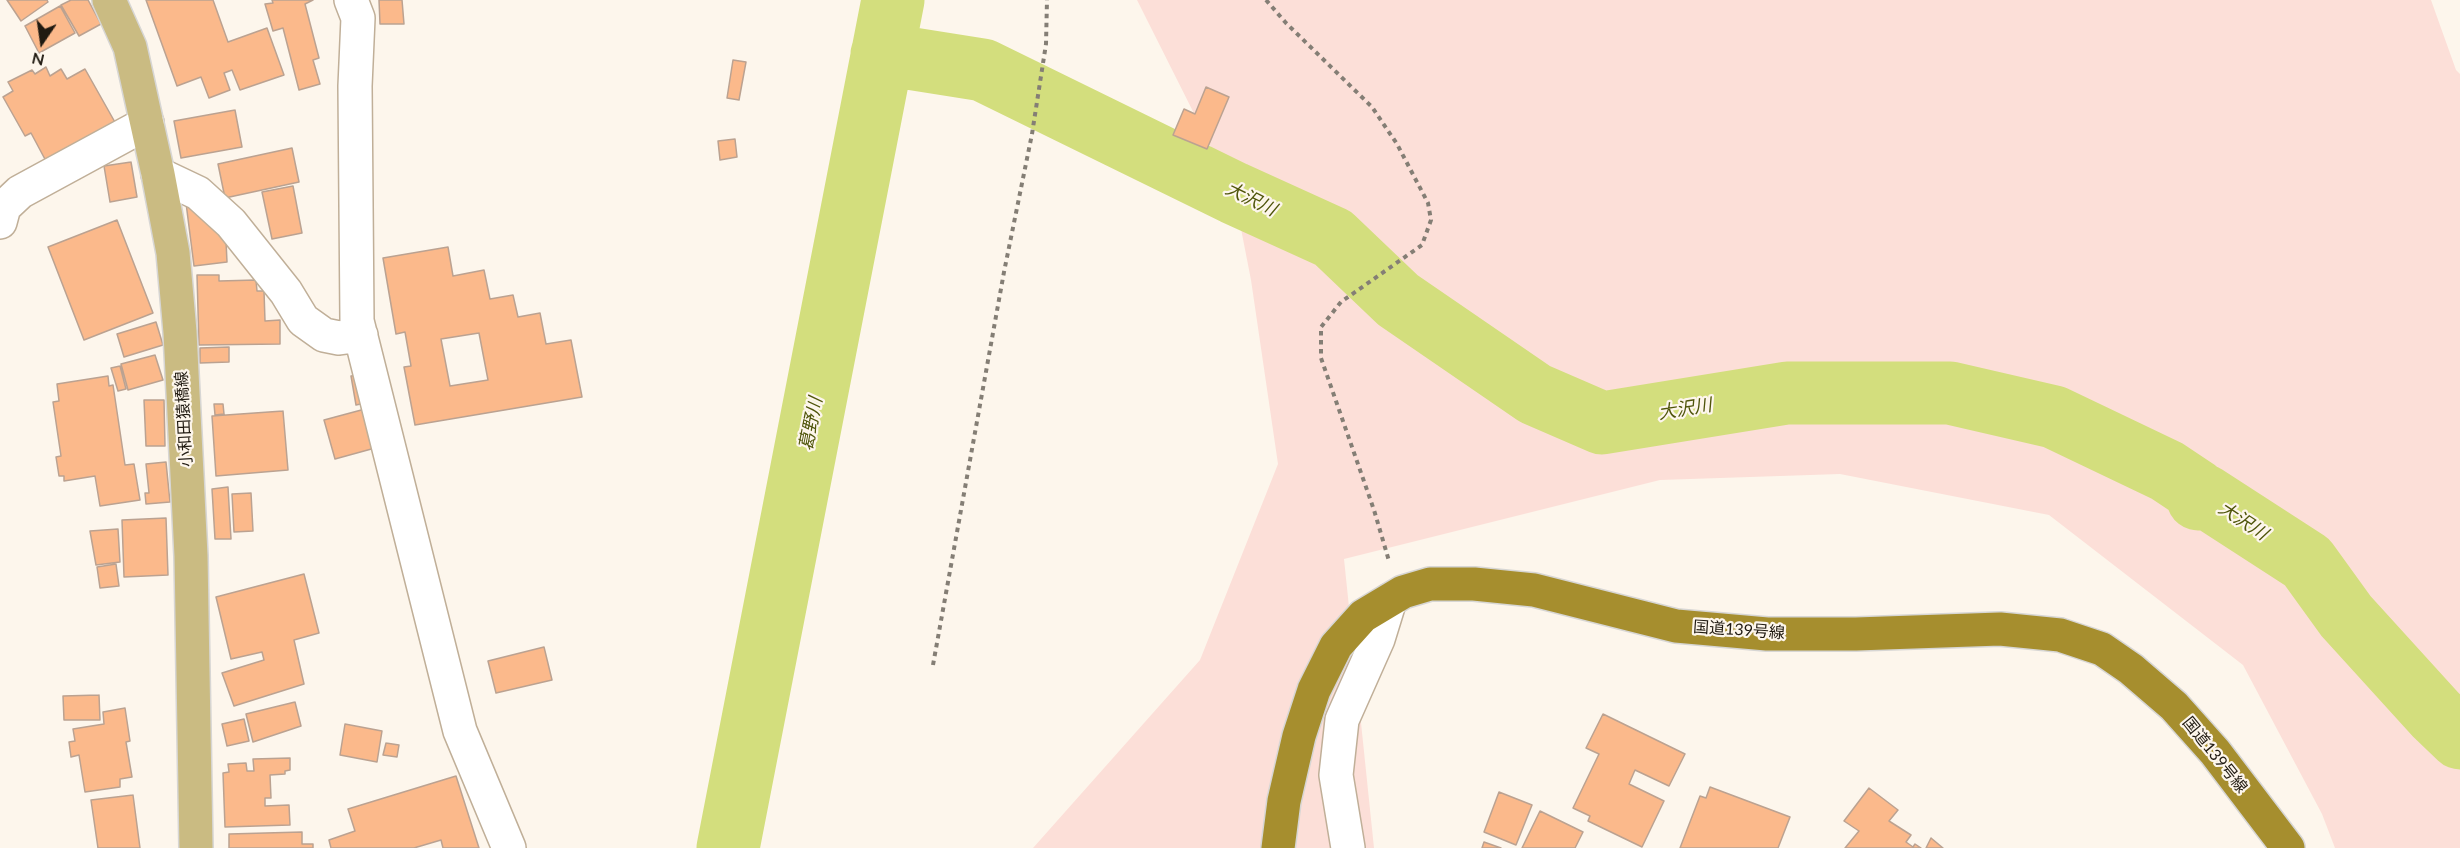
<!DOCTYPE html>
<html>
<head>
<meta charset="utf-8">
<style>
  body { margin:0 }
  #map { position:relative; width:2460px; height:848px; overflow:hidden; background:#fdf6ec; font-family:Lato,sans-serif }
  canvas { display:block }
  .north { position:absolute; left:12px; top:12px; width:60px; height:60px; -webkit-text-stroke:4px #fdf6ec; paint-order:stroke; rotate:193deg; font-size:16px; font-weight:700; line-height:24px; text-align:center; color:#201a11 }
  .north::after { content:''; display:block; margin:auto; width:21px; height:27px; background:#201a11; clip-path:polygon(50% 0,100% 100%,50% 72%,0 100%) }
</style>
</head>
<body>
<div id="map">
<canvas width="2460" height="848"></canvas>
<div class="north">N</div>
</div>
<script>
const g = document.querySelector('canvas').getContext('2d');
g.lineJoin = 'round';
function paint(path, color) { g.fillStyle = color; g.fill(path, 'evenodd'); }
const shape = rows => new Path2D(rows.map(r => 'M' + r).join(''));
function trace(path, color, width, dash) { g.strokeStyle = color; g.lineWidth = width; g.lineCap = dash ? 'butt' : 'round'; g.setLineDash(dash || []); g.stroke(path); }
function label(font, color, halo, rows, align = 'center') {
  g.font = font + ' Lato,"Noto Sans JP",sans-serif'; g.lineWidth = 4.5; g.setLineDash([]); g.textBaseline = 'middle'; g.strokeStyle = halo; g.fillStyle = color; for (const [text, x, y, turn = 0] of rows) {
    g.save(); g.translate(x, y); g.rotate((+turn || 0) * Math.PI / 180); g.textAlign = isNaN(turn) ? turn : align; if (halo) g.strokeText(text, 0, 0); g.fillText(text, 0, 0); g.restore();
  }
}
paint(shape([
  [1137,0,2431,0,2456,70,2460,74,2460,848,2335,848,2322,814,2243,665,2049,515,1840,474,1660,480,1344,559,1374,848,1033,848,1200,660,1278,464,1251,280,1234,193]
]), '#fcdfd8');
trace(shape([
  [882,54,983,70,1234,193,1333,238,1398,300,1535,394,1602,423,1787,393,1950,393,2054,417,2167,471,2197,491,2198,499,2205,496,2307,562,2346,616,2436,715,2460,738],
  [728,848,893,0]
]), '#d3de7d', 63);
const building = shape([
  [7,0,47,0,48,2,21,21,7,0],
  [71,0,88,0,101,24,79,36,61,5,71,0],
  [146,0,213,0,228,42,267,28,284,75,240,90,232,70,224,73,230,90,209,98,201,77,177,86,146,0],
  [272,0,313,0,305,4,319,58,313,60,320,84,299,90,283,28,273,31,265,4,273,3,272,0],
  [379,0,402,0,404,24,380,24,379,0],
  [60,6,75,33,39,53,25,26,60,6],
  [733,60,746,62,739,100,727,98,733,60],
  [46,67,50,76,61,69,67,79,85,69,116,124,47,163,31,133,25,136,3,97,13,91,8,82,32,70,35,74,46,67],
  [1206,87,1229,97,1207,149,1173,135,1184,109,1195,114,1206,87],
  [235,110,242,147,181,158,174,121,235,110],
  [735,139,737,157,720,160,718,141,735,139],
  [292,148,299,182,225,198,218,164,292,148],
  [131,162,137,197,110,202,104,166,131,162],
  [293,186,302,233,272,239,262,192,293,186],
  [186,203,226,241,227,262,194,266,186,203],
  [117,220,153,313,84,340,48,247,117,220],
  [448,247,453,276,484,270,490,299,513,295,518,317,540,313,546,344,571,340,582,397,415,425,404,367,411,366,405,332,396,334,383,258,448,247],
  [479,333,488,380,450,386,441,339,479,333],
  [197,275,219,275,219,281,256,280,257,291,264,291,265,321,280,320,280,344,199,345,197,275],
  [156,322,163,345,124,357,117,334,156,322],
  [229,347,229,362,200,363,200,348,229,347],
  [155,355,163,380,128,390,121,364,155,355],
  [120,366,126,389,118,391,111,368,120,366],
  [360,375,365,403,356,405,351,376,360,375],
  [108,376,109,386,113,385,125,465,134,464,140,500,100,506,95,476,64,481,64,476,59,476,56,457,61,456,53,402,59,401,57,384,108,376],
  [144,400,164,400,165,446,146,446,144,400],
  [214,404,223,404,224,414,215,415,214,404],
  [365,409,375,448,335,459,324,420,365,409],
  [283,411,288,470,216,476,212,416,283,411],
  [166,462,170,502,146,504,145,493,149,493,146,464,166,462],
  [228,487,231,539,215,539,212,489,228,487],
  [251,493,253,531,234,532,232,494,251,493],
  [166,518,168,575,124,577,122,520,166,518],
  [118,529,120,562,96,565,90,531,118,529],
  [116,564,119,586,100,588,97,567,116,564],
  [304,574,319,633,294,640,304,684,234,706,222,673,264,660,262,652,231,659,216,597,304,574],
  [544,647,552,680,496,693,488,661,544,647],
  [99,695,100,720,64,720,63,696,99,695],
  [295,702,301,726,253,742,246,714,295,702],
  [125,708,130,741,126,742,132,777,120,779,120,787,85,792,79,755,71,757,69,742,75,741,73,729,104,724,103,712,125,708],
  [1603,714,1685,754,1669,786,1635,770,1629,784,1664,801,1642,847,1588,821,1590,816,1573,808,1599,754,1586,748,1603,714],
  [244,719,249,741,227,746,222,724,244,719],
  [345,724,382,731,377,762,340,755,345,724],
  [386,743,399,745,397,757,383,755,386,743],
  [290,758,290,770,285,771,285,774,270,775,271,798,265,798,265,806,289,805,290,825,225,827,223,773,229,772,228,764,246,763,247,771,254,771,253,759,290,758],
  [456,776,479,848,443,848,441,840,414,848,331,848,329,840,355,831,348,809,456,776],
  [1710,787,1790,817,1778,848,1680,848,1700,796,1706,798,1710,787],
  [1869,788,1898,810,1889,821,1911,835,1906,842,1913,847,1915,844,1921,848,1845,848,1859,831,1844,821,1869,788],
  [1499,792,1532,805,1516,845,1484,832,1499,792],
  [133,795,140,848,98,848,91,800,133,795],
  [1540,811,1583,832,1575,848,1522,848,1540,811],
  [302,832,302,844,313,844,313,848,229,848,229,834,302,832],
  [1931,838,1943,848,1926,848,1931,838],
  [1484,842,1501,848,1482,848,1484,842]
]);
paint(building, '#fbb98b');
trace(building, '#bba291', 1.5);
const minor = shape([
  [351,0,358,18,355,86,357,321,460,731,509,848],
  [158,174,198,193,231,223,286,292,303,320,324,335,339,338,361,335],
  [0,222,4,207,20,192,147,123],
  [1348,848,1336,775,1342,720,1378,639,1390,600]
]);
const major = shape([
  [109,0,130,47,158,174,173,253,180,332,191,556,196,848]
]);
const highway = shape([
  [1278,848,1284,801,1299,736,1314,690,1336,646,1363,616,1403,592,1430,584,1474,584,1534,590,1676,626,1767,634,1856,634,2000,629,2060,635,2102,649,2131,669,2174,706,2215,752,2288,848]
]);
trace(minor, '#c0af98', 36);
trace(major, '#d7d6d4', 36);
trace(highway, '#d7d6d4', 36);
trace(shape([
  [1266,0,1286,23,1372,107,1397,144,1428,203,1431,220,1422,245,1341,302,1321,327,1321,358,1374,510,1389,561],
  [933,665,1004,272,1032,134,1046,44,1047,0]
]), '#847e75', 4, [4.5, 4.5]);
trace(minor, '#fff', 33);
trace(major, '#cabb82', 33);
trace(highway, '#a68e2e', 33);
label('16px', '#201a11', '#fdf6ec', [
  ["小和田猿橋線",184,419,-93],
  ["国道139号線",1739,630,4],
  ["国道139号線",2215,755,51]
]);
label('italic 18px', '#4f550a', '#fdf6ec', [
  ["大沢川",1251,199,26],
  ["大沢川",1685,409,-9],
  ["葛野川",811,424,-79],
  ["大沢川",2243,521,33]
]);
</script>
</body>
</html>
